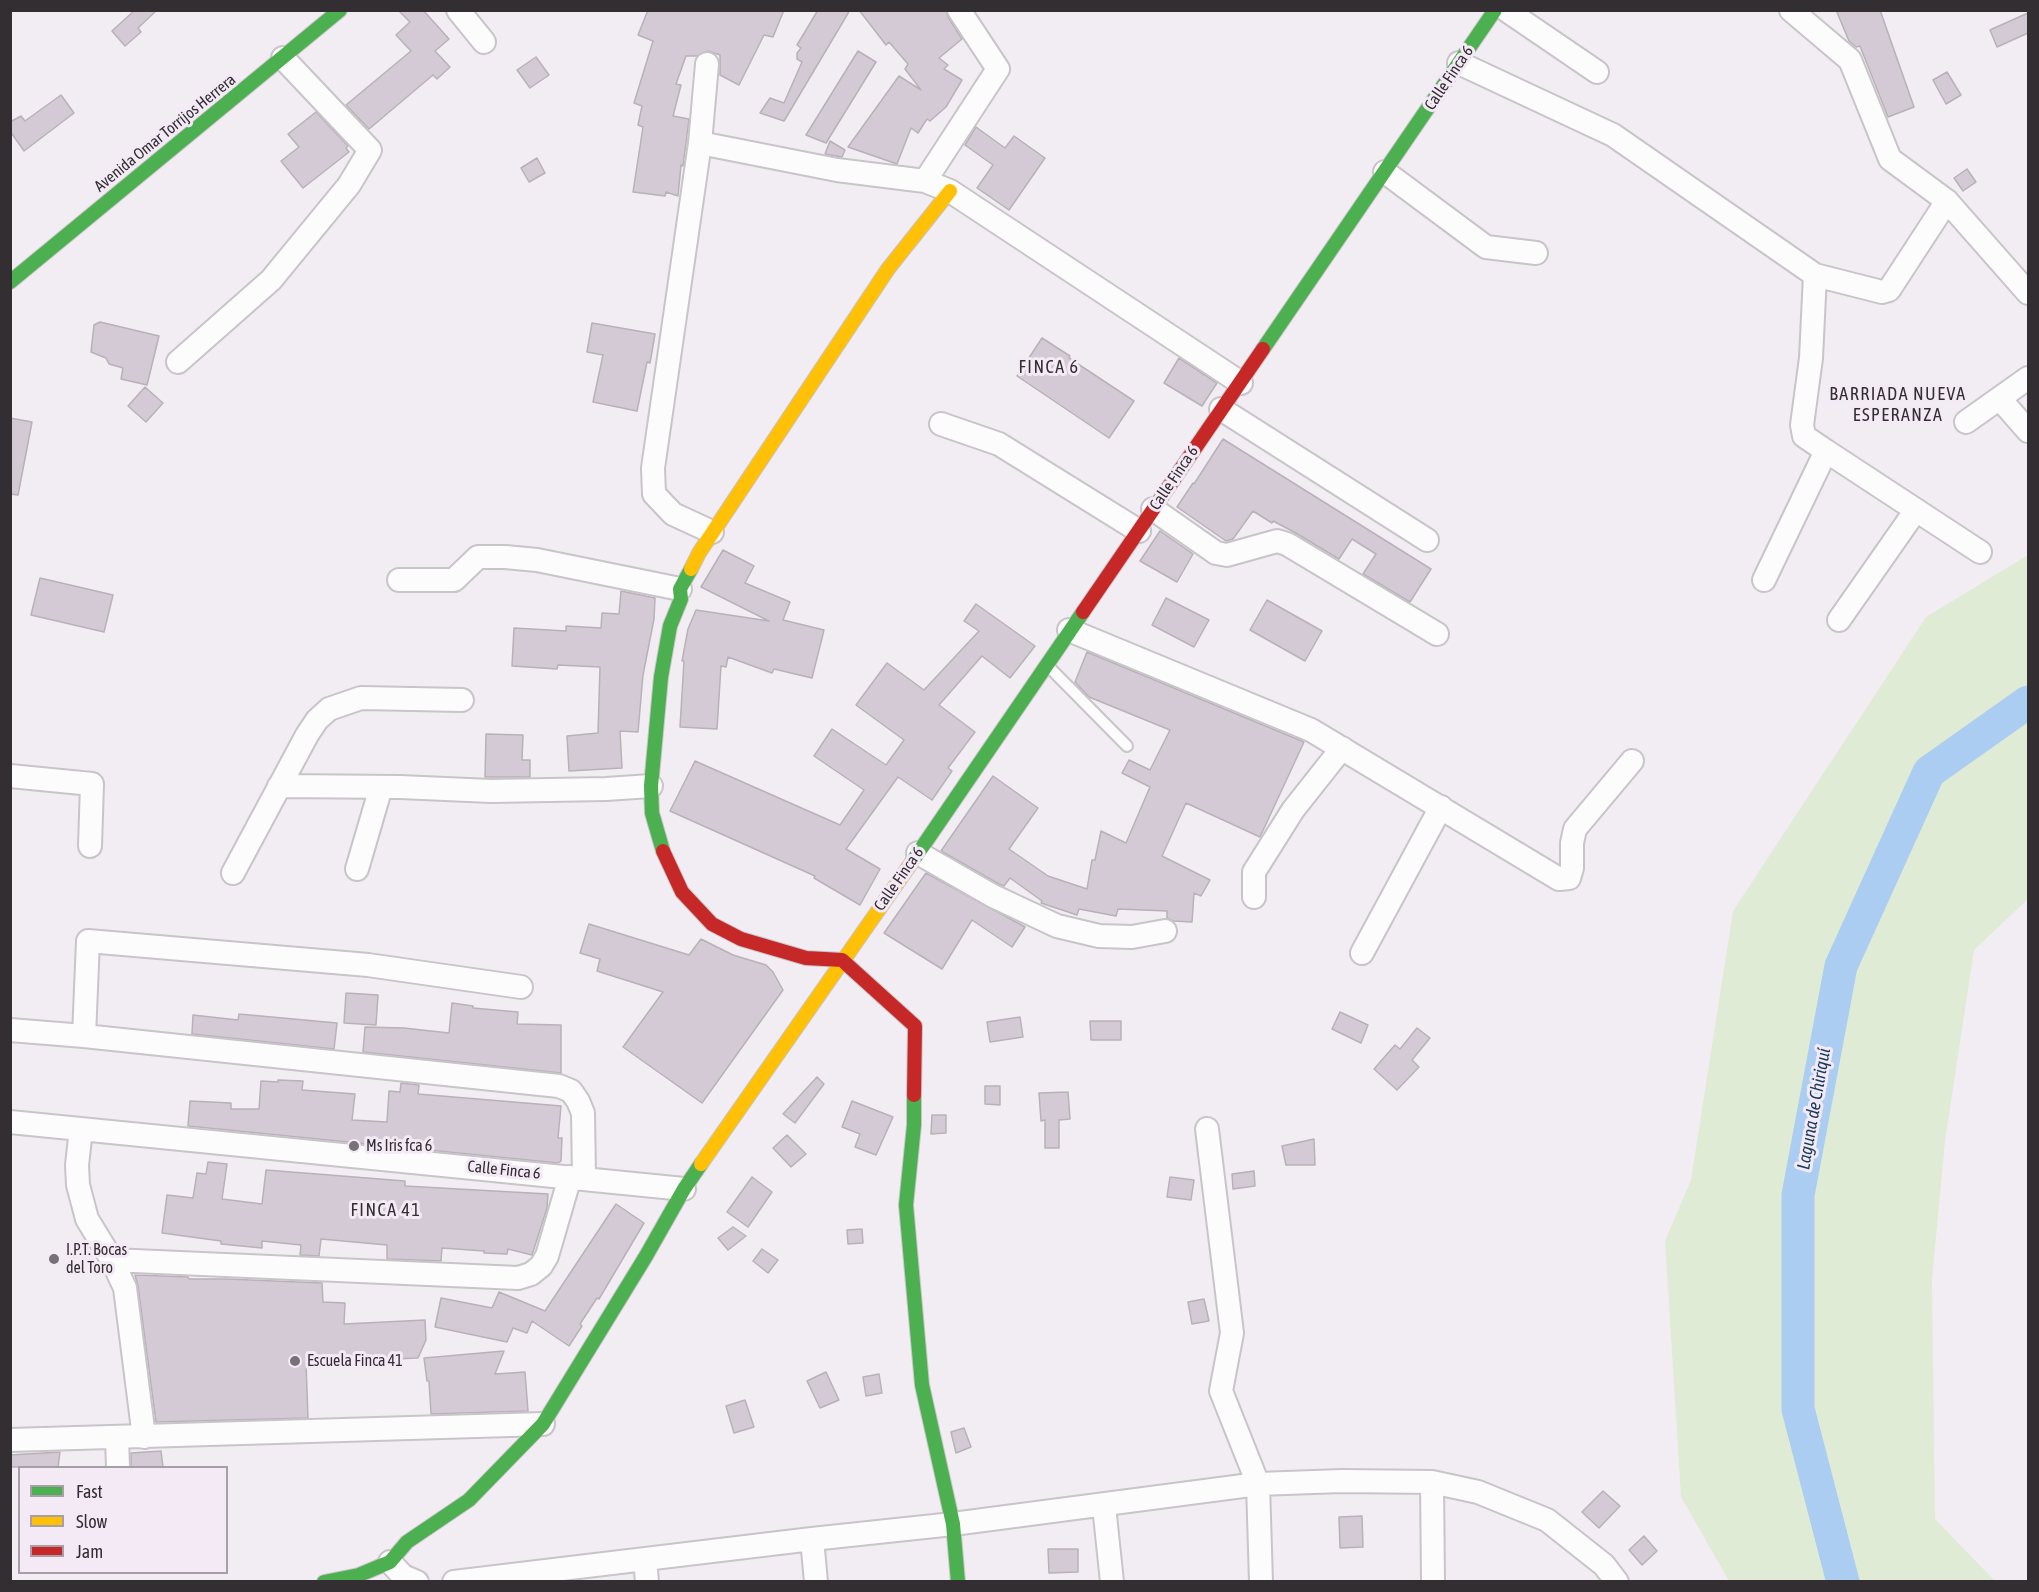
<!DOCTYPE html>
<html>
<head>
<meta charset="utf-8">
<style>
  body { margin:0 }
  #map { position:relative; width:2039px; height:1592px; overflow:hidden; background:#f2edf3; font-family:"Asap Condensed",sans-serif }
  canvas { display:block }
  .frame { position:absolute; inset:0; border:12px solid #322e32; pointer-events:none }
  .legend { position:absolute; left:18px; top:1466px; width:210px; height:108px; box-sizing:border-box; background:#f4eaf6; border:2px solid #a69fa8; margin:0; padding:8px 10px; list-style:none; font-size:18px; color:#322e32 }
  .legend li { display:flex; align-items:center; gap:12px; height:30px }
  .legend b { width:30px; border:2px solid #a69fa8 }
</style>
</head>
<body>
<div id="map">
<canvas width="2039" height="1592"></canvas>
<div class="frame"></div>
<ul class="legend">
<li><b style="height:8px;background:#4caf50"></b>Fast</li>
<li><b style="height:8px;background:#ffc107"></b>Slow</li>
<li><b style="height:8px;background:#c62828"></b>Jam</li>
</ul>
</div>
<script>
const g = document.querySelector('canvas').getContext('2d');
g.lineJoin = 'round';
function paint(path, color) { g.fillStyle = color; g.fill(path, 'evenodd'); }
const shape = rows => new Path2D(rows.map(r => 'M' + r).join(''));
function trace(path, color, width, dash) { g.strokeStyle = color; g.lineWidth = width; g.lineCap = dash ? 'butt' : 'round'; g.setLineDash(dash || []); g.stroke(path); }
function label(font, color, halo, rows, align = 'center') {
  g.font = font + ' "Asap Condensed",sans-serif'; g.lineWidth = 6; g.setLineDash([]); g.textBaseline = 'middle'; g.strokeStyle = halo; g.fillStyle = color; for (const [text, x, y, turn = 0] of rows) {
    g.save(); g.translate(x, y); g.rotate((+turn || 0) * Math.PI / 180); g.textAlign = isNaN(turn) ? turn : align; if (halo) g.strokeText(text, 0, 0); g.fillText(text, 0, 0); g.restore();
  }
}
paint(shape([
  [2028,555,2028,899,1974,950,1945,1141,1932,1280,1935,1519,1995,1581,1729,1581,1681,1497,1665,1241,1691,1180,1733,911,1926,617]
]), '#dfebd5');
trace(shape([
  [1843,1582,1798,1409,1798,1195,1841,966,1929,772,2028,702]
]), '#aacdf1', 33);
const building = shape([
  [135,10,157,10,138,28,141,32,125,46,112,31,135,10],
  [398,10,423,10,449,39,435,51,450,67,437,79,433,75,369,129,346,105,411,51,396,35,410,22,398,10],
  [648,10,784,10,773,37,764,35,739,85,720,75,720,55,708,51,697,56,686,56,676,84,681,85,673,116,689,119,683,166,681,165,678,196,666,192,665,196,633,192,643,127,638,125,642,106,634,103,653,41,638,35,648,10],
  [818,10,850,10,784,121,760,113,770,98,784,103,802,62,797,59,797,53,801,48,797,45,818,10],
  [859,10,946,10,948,17,962,39,939,58,948,65,944,69,962,80,946,107,930,121,927,119,918,133,911,128,897,164,848,147,899,76,921,90,905,69,908,64,889,42,886,45,859,10],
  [1836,10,1880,10,1914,107,1888,117,1860,46,1856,47,1849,41,1836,10],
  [2028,13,2028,33,1997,47,1990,30,2028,13],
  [858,51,876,62,826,143,806,135,858,51],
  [536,57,549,75,530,88,517,70,536,57],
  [1947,72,1961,95,1946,104,1933,80,1947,72],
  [61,95,74,113,24,151,10,131,10,122,21,116,25,121,61,95],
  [316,112,348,146,346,148,349,152,303,188,281,161,299,147,288,134,316,112],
  [976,127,1005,148,1014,136,1045,158,1009,210,977,188,993,165,965,145,976,127],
  [830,141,845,150,842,157,825,154,830,141],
  [537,158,545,173,529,182,521,168,537,158],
  [1967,169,1976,182,1963,191,1954,178,1967,169],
  [100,322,159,336,147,385,121,379,123,368,109,364,106,358,91,352,94,325,100,322],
  [592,323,655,334,650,363,647,362,637,411,593,402,603,355,587,352,592,323],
  [1042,338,1070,356,1069,358,1134,401,1109,438,1017,376,1042,338],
  [1179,358,1217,383,1202,406,1164,383,1179,358],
  [145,387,163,403,146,422,128,406,145,387],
  [10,418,32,422,18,495,10,494,10,418],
  [1223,439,1431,569,1410,602,1363,574,1376,554,1352,539,1339,559,1294,532,1273,521,1272,523,1253,511,1233,539,1226,541,1177,507,1193,483,1194,484,1223,439],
  [1160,531,1193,554,1177,582,1140,561,1160,531],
  [723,550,754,566,745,583,790,602,783,620,824,630,812,678,774,669,772,673,728,657,726,667,721,666,717,729,680,727,684,661,682,661,688,629,696,610,769,621,701,587,723,550],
  [40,578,113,595,104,632,31,615,40,578],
  [621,591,655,598,654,619,643,675,638,732,620,731,622,768,569,771,567,736,598,733,600,667,558,665,557,669,512,666,514,628,566,631,566,626,601,628,602,613,619,614,621,591],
  [1166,598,1209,620,1194,647,1152,625,1166,598],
  [1267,600,1322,631,1305,661,1250,630,1267,600],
  [976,604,1035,646,1010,678,982,656,939,705,975,732,948,768,952,771,932,800,898,777,846,849,880,869,860,905,814,878,815,876,670,811,695,761,840,825,864,790,814,756,832,729,886,765,904,740,856,705,887,663,924,690,979,631,964,621,976,604],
  [1087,652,1304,742,1260,837,1186,803,1162,856,1210,880,1201,896,1194,893,1192,922,1173,921,1167,918,1167,911,1118,909,1116,916,1079,909,1077,915,1041,903,1042,901,1010,878,1004,886,999,884,941,851,993,776,1038,808,1009,849,1048,876,1087,889,1092,860,1095,860,1101,831,1126,843,1150,787,1122,773,1129,760,1150,770,1170,730,1089,697,1075,682,1087,652],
  [486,734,523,735,522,760,530,760,530,777,485,777,486,734],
  [926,873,1025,927,1012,947,972,920,942,969,884,933,926,873],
  [589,924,689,955,701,939,733,955,766,965,773,972,783,990,702,1103,623,1047,663,992,597,971,600,959,580,953,589,924],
  [346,993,378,995,376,1025,344,1023,346,993],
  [452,1003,473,1006,473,1008,518,1012,517,1024,561,1025,561,1073,363,1052,365,1027,404,1028,449,1033,452,1003],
  [1340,1012,1368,1025,1361,1043,1332,1029,1340,1012],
  [239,1014,337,1023,334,1049,192,1034,193,1015,238,1020,239,1014],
  [1020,1017,1023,1037,990,1042,987,1022,1020,1017],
  [1090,1021,1121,1021,1121,1040,1091,1040,1090,1021],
  [1417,1028,1430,1038,1412,1060,1419,1067,1397,1090,1374,1069,1395,1045,1400,1049,1417,1028],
  [817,1077,824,1084,795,1123,783,1114,817,1077],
  [278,1080,303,1081,302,1090,355,1094,352,1120,387,1122,389,1091,400,1092,401,1083,419,1085,418,1094,561,1106,558,1138,562,1138,561,1161,558,1163,188,1126,190,1101,231,1103,231,1109,259,1109,261,1081,278,1082,278,1080],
  [985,1086,1000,1086,1000,1105,985,1104,985,1086],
  [1068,1092,1070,1119,1059,1120,1059,1148,1045,1148,1045,1120,1041,1121,1039,1093,1068,1092],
  [852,1101,893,1117,876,1155,855,1147,860,1134,842,1127,852,1101],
  [932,1115,946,1115,946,1133,931,1134,932,1115],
  [787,1135,806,1154,791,1167,773,1148,787,1135],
  [1314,1139,1315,1165,1286,1165,1282,1146,1314,1139],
  [208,1162,227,1164,222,1199,262,1204,266,1170,405,1181,405,1186,548,1194,547,1208,532,1255,508,1249,507,1254,484,1253,484,1251,442,1248,441,1261,387,1259,387,1245,321,1239,319,1256,300,1255,301,1245,262,1241,262,1248,221,1244,221,1241,162,1233,167,1195,193,1198,197,1173,206,1174,208,1162],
  [1254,1171,1255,1186,1233,1189,1232,1174,1254,1171],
  [752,1177,772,1192,748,1227,727,1212,752,1177],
  [1170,1177,1194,1180,1191,1200,1167,1197,1170,1177],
  [616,1204,644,1223,599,1299,597,1298,580,1324,582,1326,569,1346,532,1321,527,1333,513,1328,507,1342,435,1327,441,1298,492,1308,499,1292,545,1311,616,1204],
  [733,1227,746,1236,728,1250,718,1238,733,1227],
  [862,1229,863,1243,848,1244,847,1230,862,1229],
  [762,1249,778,1260,768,1273,753,1261,762,1249],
  [135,1275,188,1277,189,1279,227,1279,322,1283,323,1302,345,1303,344,1324,425,1320,426,1340,418,1358,306,1363,308,1418,156,1422,138,1286,135,1275],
  [1204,1299,1209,1321,1192,1324,1188,1302,1204,1299],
  [504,1351,495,1374,525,1372,528,1411,431,1414,429,1381,427,1381,424,1358,504,1351],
  [826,1372,839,1400,820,1408,807,1381,826,1372],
  [879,1374,882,1393,866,1396,863,1377,879,1374],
  [745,1400,754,1427,734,1433,726,1406,745,1400],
  [964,1428,971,1447,956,1453,951,1432,964,1428],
  [161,1451,163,1467,131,1467,131,1453,161,1451],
  [60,1452,58,1467,10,1467,10,1455,60,1452],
  [1603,1491,1620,1506,1599,1528,1582,1512,1603,1491],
  [1362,1516,1363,1547,1340,1548,1339,1517,1362,1516],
  [1644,1536,1657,1551,1642,1565,1629,1550,1644,1536],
  [1048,1549,1078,1549,1078,1572,1049,1573,1048,1549]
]);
paint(building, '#d4cad6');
trace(building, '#b6b2b6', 1.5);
const lane = shape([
  [1048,666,1127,746]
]);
const street = shape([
  [458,10,484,42],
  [1506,10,1597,72],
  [1791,10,1850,60,1890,159,1947,201,2028,293],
  [1459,63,1613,135,1815,275,1811,358,1802,425,1804,436,1826,451,1764,580],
  [707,64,700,143,653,468,654,494,673,514,712,532],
  [700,143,837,170,925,181,950,191,1241,383],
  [1385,172,1486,247,1536,253],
  [925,181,998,69,959,10],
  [1815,275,1882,292,1889,290,1947,201],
  [178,362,271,280,349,185,370,150,283,58],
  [2000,399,2028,431],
  [1221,409,1427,540],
  [1966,422,2028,378],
  [941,424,999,444,1139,531],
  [1826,451,1980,552],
  [1153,509,1216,553,1227,555,1277,541,1287,544,1437,634],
  [399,580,454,580,478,557,505,557,537,560,680,589],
  [1839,620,1916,510],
  [1069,630,1311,730,1559,879,1569,878,1572,868,1572,843,1575,829,1632,761],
  [10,776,92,784,90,846],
  [279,786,400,787,491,791,606,789,651,786],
  [918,853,993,896,1057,926,1099,936,1132,937,1165,931],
  [357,869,381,787],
  [233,873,307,735,317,720,329,709,361,698,462,700],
  [1254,897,1254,872,1293,810,1342,748],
  [1362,953,1441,807],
  [10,1030,84,1036,559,1086,571,1091,578,1101,583,1113,584,1177],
  [84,1036,88,941,368,965,521,987],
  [10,1122,684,1189],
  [81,1129,77,1165,78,1185,87,1219,112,1260,125,1288,144,1437],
  [1207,1129,1232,1333,1221,1391,1258,1484,1261,1582],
  [112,1260,518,1278,531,1274,541,1266,547,1256,570,1177],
  [117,1438,118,1468],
  [10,1440,543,1424],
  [1432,1482,1433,1582],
  [1104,1506,1112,1582],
  [812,1539,816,1582],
  [645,1559,647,1582],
  [390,1562,403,1576,417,1582],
  [454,1582,812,1539,953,1524,1258,1484,1342,1481,1432,1482,1478,1492,1547,1520,1604,1565,1617,1582]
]);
const fast = shape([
  [10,282,340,10],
  [1263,349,1495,10],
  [663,851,652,813,651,786,661,677,670,626,681,599,680,589,691,569],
  [912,862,1083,612],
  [914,1095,914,1125,906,1205,922,1385,953,1524,958,1582],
  [324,1582,359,1575,390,1562,407,1542,469,1500,543,1424,646,1256,684,1189,701,1164]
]);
const slow = shape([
  [691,569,699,553,888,269,950,191],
  [701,1164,912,862]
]);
const jam = shape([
  [1083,612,1263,349],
  [663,851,682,892,712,924,741,939,806,958,842,960,915,1026,914,1095]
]);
trace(lane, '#c8c4c9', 14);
trace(street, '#c8c4c9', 26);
trace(fast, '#c8c4c9', 16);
trace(slow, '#c8c4c9', 16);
trace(jam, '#c8c4c9', 16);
trace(lane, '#fdfcfd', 10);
trace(street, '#fdfcfd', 22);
trace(fast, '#4caf50', 14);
trace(slow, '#ffc107', 14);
trace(jam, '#c62828', 14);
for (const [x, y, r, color] of [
  [354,1146,6,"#757176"],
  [54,1259,6,"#757176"],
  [295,1361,6,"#757176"]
]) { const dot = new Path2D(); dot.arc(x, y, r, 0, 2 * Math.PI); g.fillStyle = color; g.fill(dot); trace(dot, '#f4eaf6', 2); }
label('16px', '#322e32', '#f4eaf6', [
  ["Calle Finca 6",1449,78,-56],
  ["Avenida Omar Torrijos Herrera",165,133,-39],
  ["Calle Finca 6",1174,478,-56],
  ["Calle Finca 6",899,879,-55],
  ["Calle Finca 6",504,1170,6]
]);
label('16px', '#322e32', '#f4eaf6', [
  ["Ms Iris fca 6",366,1146],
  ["I.P.T. Bocas",66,1250],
  ["del Toro",66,1268],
  ["Escuela Finca 41",307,1361]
], 'left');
g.letterSpacing = '1.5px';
label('18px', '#322e32', '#f4eaf6', [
  ["FINCA 6",1049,367],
  ["BARRIADA NUEVA",1898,394],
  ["ESPERANZA",1898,415],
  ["FINCA 41",386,1210]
]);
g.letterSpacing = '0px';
label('italic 18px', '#163c5c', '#f4eaf6', [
  ["Laguna de Chiriquí",1814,1109,-80]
]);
</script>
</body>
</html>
